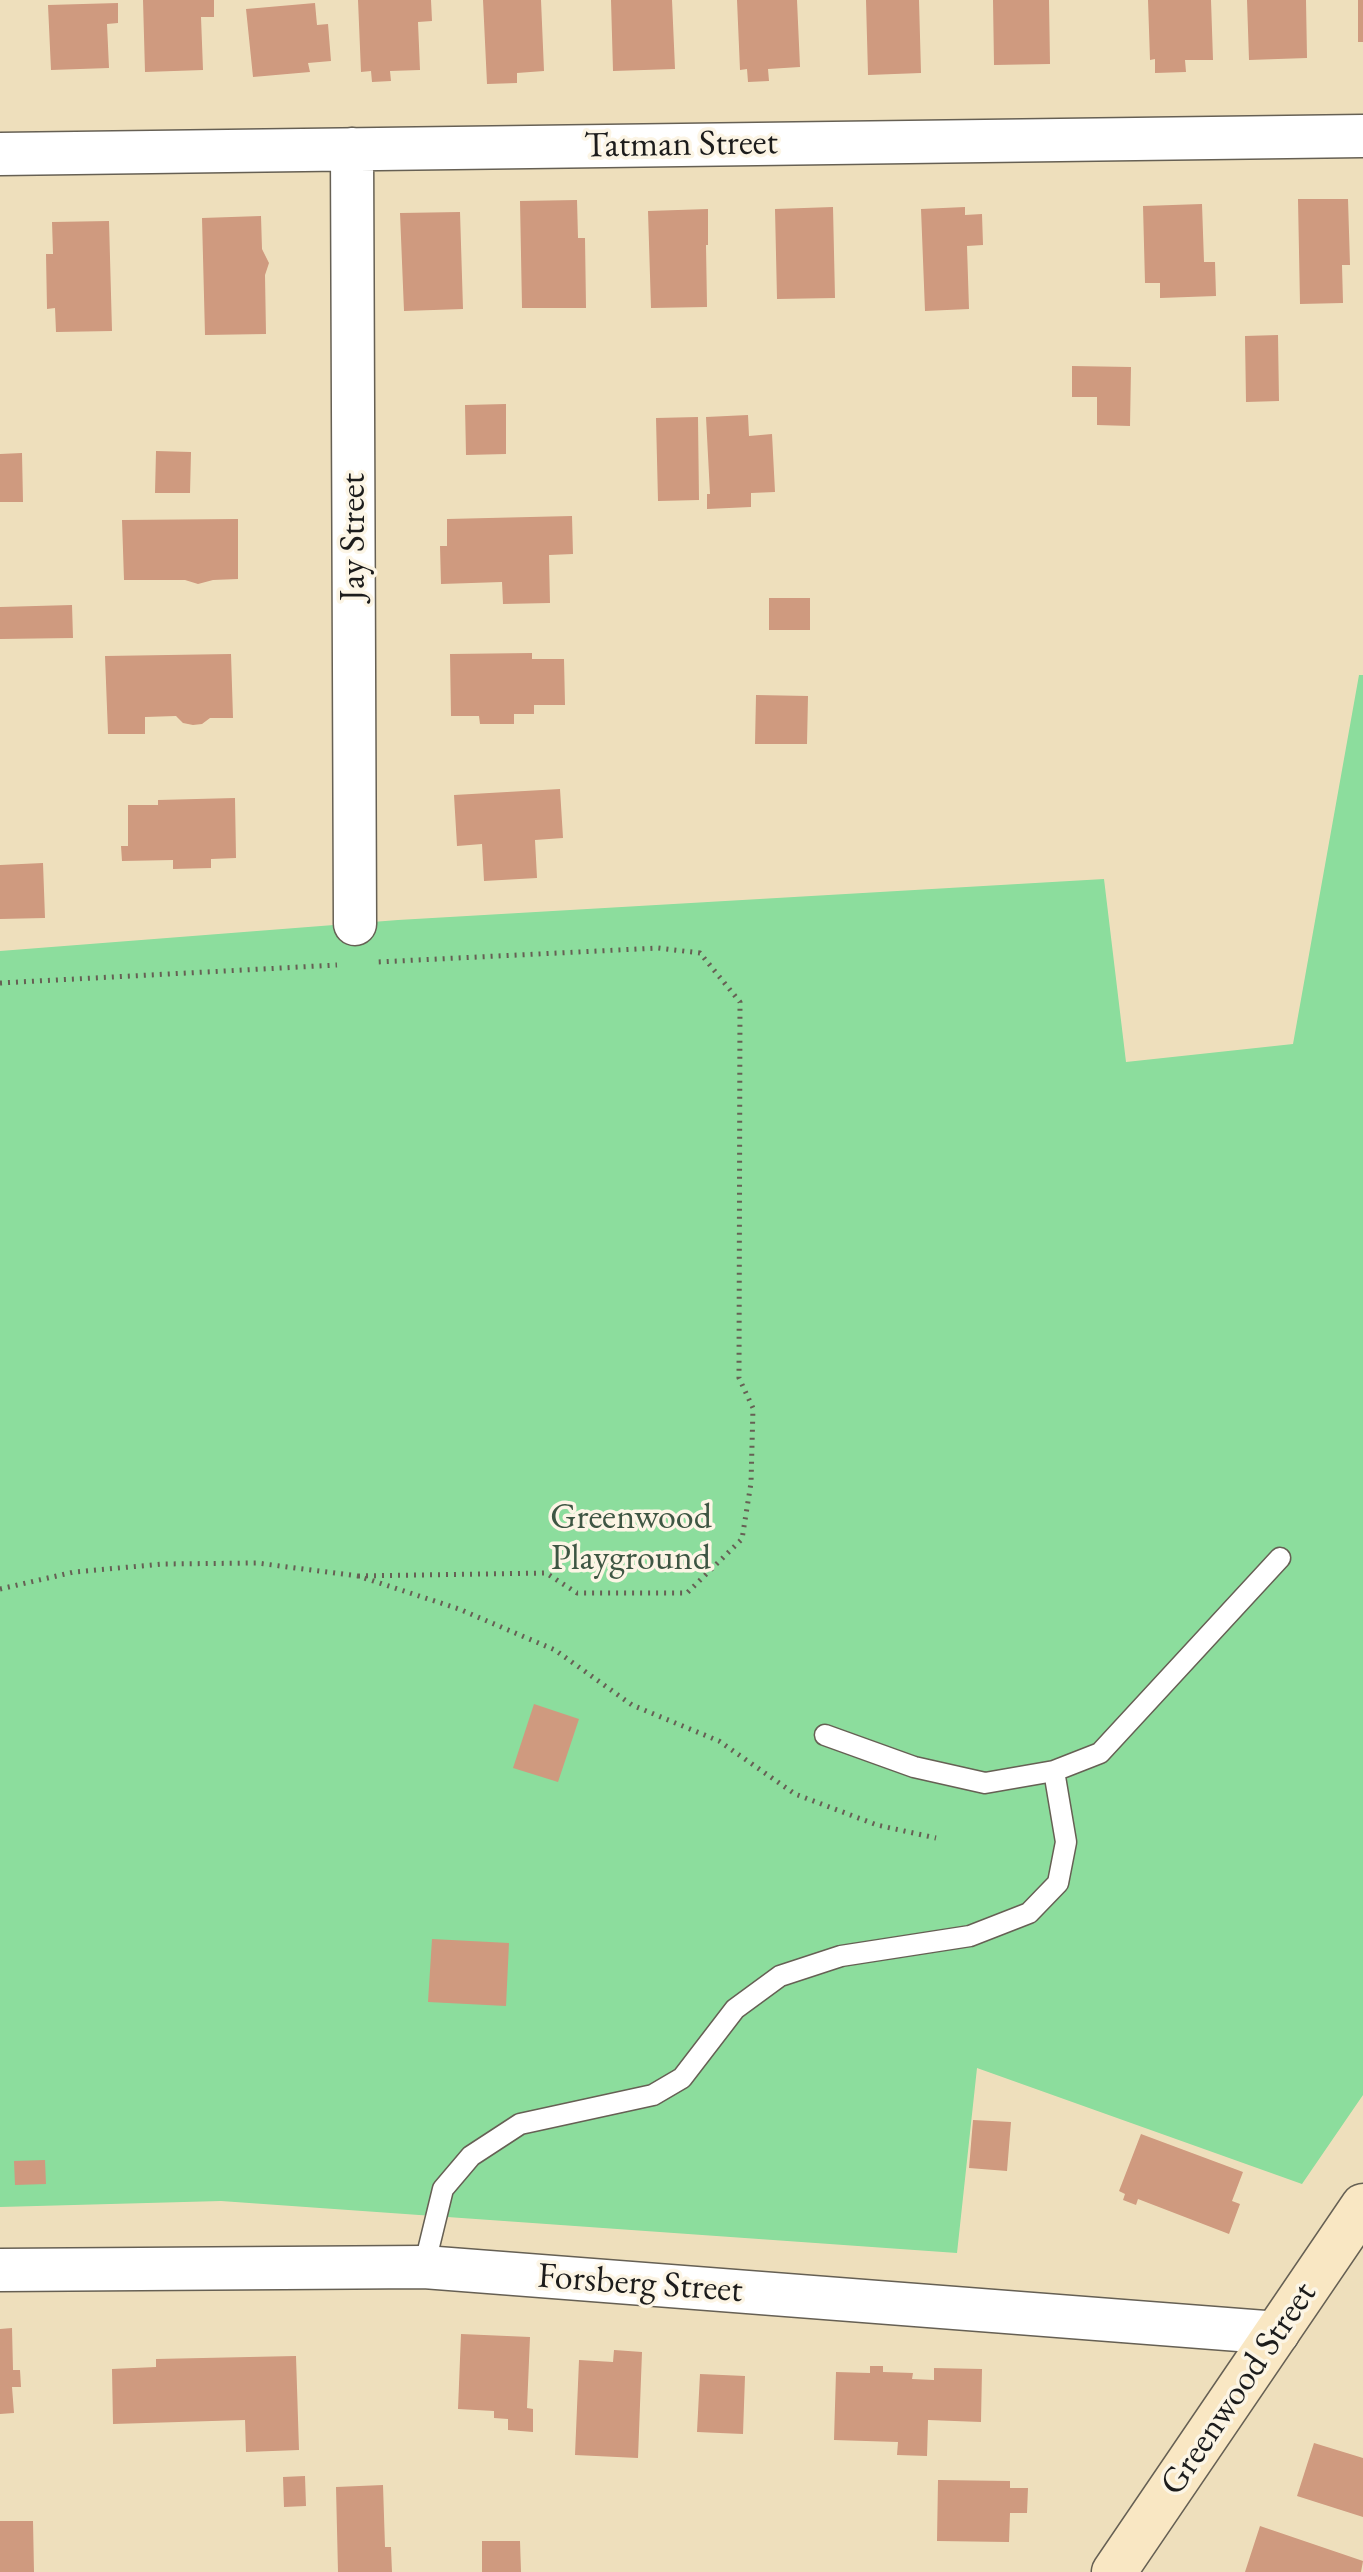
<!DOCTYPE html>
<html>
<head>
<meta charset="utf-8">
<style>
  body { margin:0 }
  canvas { display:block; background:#eedfbc }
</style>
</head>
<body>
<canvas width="1363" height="2572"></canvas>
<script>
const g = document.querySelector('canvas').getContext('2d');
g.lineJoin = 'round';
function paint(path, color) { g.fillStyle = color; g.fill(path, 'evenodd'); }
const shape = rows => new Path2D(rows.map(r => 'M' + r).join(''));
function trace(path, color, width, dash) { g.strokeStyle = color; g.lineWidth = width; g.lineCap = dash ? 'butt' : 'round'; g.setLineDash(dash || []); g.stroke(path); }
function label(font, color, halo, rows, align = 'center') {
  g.font = font + ' "EB Garamond",serif'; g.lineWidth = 7; g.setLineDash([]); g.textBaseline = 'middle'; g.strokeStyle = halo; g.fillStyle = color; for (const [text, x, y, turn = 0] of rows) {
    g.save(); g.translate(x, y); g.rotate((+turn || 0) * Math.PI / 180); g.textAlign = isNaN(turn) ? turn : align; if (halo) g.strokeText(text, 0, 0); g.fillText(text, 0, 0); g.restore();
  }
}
paint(shape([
  [1359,675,1363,675,1363,2095,1302,2184,977,2068,957,2253,221,2201,0,2207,0,951,398,920,1104,879,1126,1062,1293,1044]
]), '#8cdd9d');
paint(shape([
  [143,0,214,0,214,17,201,17,203,70,145,72],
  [358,0,431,0,432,21,418,22,420,70,390,71,391,81,372,82,371,71,361,72],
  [483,0,541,0,544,71,517,73,517,83,487,84],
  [611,0,672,0,675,69,613,71],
  [737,0,797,0,800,67,768,69,769,81,748,82,747,69,740,70],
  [866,0,919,0,921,73,868,75],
  [993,0,1049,0,1050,64,994,65],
  [1148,0,1211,0,1213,60,1185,60,1186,72,1155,73,1155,59,1150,60],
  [1247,0,1306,0,1307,58,1249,60],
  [1358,0,1363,0,1363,42,1358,42],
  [118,3,118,23,107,24,109,68,51,70,48,5],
  [315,3,317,25,328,24,331,61,308,63,310,72,253,77,246,9],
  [1298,199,1348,199,1350,265,1342,265,1343,303,1300,304],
  [577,200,578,238,585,238,586,308,522,308,520,201],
  [1202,204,1204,262,1215,262,1216,296,1160,298,1160,283,1145,283,1143,206],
  [833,207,835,298,777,299,775,209],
  [965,207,965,215,982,214,983,245,967,246,969,309,925,311,921,209],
  [708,209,708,245,706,245,707,307,651,308,648,211],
  [460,212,463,309,404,311,400,213],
  [261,216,262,249,269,263,265,275,266,334,205,335,202,218],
  [109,221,112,331,56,332,55,308,47,309,46,254,53,254,52,222],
  [1278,335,1279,401,1246,402,1245,336],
  [1072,366,1131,367,1130,426,1097,425,1097,397,1072,397],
  [506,404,506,454,466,455,465,405],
  [748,415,749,436,772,434,775,492,751,493,751,507,707,509,707,494,710,494,706,417],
  [698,417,699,500,658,501,656,418],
  [156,451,191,452,190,493,155,493],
  [22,453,23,502,0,502,0,454],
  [572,516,573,554,549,555,550,603,503,604,502,582,441,584,440,546,447,546,447,519],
  [238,519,238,579,213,580,198,584,185,580,124,580,122,520],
  [769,598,810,598,810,630,769,630],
  [72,605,73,638,0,639,0,607],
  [532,653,532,659,564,659,565,705,534,705,534,714,514,714,514,724,480,724,479,716,451,716,450,654],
  [231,654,233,718,210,718,202,724,193,725,183,723,176,716,145,717,145,734,108,734,105,656],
  [756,695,808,696,807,744,755,744],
  [560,789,563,838,535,840,537,878,484,881,482,844,457,846,454,795],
  [235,798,236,858,211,859,211,868,173,869,173,860,122,861,121,846,128,846,128,805,158,805,158,800],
  [43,863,45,918,0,919,0,865],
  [534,1704,579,1719,558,1782,513,1768],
  [432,1939,509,1943,506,2006,428,2002],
  [973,2120,1011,2122,1007,2171,969,2168],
  [1141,2134,1243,2172,1232,2201,1240,2204,1229,2234,1138,2199,1136,2205,1123,2200,1125,2194,1119,2191],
  [45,2160,46,2184,15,2185,14,2161],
  [12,2328,13,2370,20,2370,21,2387,12,2387,14,2413,0,2414,0,2329],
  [461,2334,530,2337,527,2408,533,2409,533,2432,508,2430,508,2419,494,2418,494,2411,458,2409],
  [614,2350,642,2352,638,2458,575,2455,579,2360,613,2362],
  [296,2356,299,2450,246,2452,245,2420,113,2424,112,2369,156,2367,156,2359],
  [870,2366,883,2366,883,2372,913,2373,912,2379,934,2380,934,2368,982,2369,981,2422,928,2420,927,2456,897,2455,898,2442,834,2440,836,2372,870,2373],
  [700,2374,745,2376,743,2434,697,2432],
  [1314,2443,1363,2458,1363,2517,1297,2496],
  [305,2476,306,2506,284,2507,283,2477],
  [938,2480,1010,2481,1010,2488,1028,2488,1027,2513,1010,2513,1009,2542,937,2541],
  [383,2485,385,2547,391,2547,392,2572,338,2572,336,2487],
  [0,2521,33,2521,34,2572,0,2572],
  [1260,2526,1363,2561,1361,2572,1245,2572],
  [482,2541,520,2541,521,2572,482,2572]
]), '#cf9a7f');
const service = shape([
  [825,1735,914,1767,985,1783,1054,1771,1100,1753,1280,1558],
  [424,2267,443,2189,471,2156,520,2124,653,2095,682,2078,735,2009,780,1976,841,1956,970,1936,1029,1913,1058,1883,1066,1842,1054,1771]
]);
const minor = shape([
  [352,149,355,924],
  [0,154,1363,136],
  [0,2270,424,2267,1278,2333]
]);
const secondary = shape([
  [1114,2572,1363,2206]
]);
trace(service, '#666054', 23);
trace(minor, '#666054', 45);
trace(secondary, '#666054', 47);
trace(shape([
  [0,983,337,965],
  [358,1576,546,1573,577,1593,687,1593,742,1539,751,1483,753,1408,739,1378,740,1002,700,953,658,948,378,962],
  [0,1589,74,1572,163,1564,257,1563,358,1576,459,1609,555,1650,632,1705,719,1741,795,1794,877,1825,936,1838]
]), '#666054', 5, [2, 6]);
trace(service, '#fff', 20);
trace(minor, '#fff', 42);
trace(secondary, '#f9e7c3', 44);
label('36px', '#1c1c1c', '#fcf5e5', [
  ["Tatman Street",681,145,-1],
  ["Jay Street",354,537,-90],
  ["Forsberg Street",640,2284,4],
  ["Greenwood Street",1239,2389,-56]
]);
label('36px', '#3e5643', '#fcf5e5', [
  ["Greenwood",631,1518],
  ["Playground",631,1559]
]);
</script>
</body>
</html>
